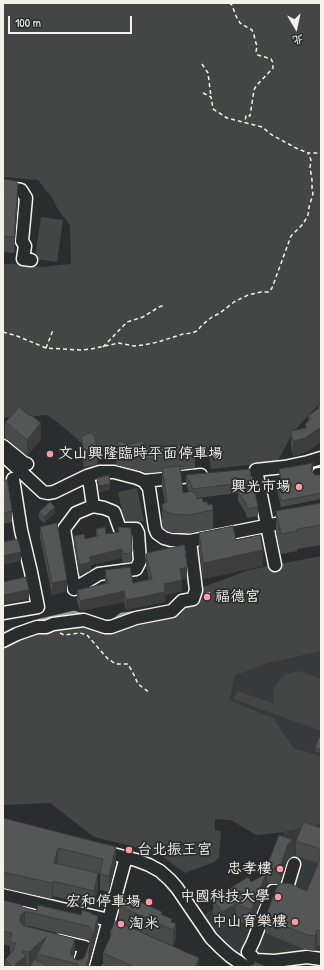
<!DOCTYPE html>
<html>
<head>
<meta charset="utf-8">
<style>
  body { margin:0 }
  #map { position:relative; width:324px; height:970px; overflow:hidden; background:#2a2d2e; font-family:"Patrick Hand","LXGW WenKai TC",sans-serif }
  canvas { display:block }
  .frame { position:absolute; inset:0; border:4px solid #f4f1e8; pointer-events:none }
  .north { position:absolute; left:276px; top:8px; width:40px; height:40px; -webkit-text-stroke:3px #2a2d2e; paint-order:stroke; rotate:171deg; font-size:11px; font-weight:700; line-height:16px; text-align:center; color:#f4f1e8 }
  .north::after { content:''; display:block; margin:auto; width:14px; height:18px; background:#f4f1e8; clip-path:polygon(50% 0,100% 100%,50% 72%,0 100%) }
  .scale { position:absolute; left:8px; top:16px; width:124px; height:18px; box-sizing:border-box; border:2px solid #f4f1e8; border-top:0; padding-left:5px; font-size:12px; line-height:14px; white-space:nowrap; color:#f4f1e8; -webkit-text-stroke:3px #2a2d2e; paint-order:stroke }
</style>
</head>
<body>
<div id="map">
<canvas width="324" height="970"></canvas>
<div class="frame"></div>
<div class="north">北</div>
<div class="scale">100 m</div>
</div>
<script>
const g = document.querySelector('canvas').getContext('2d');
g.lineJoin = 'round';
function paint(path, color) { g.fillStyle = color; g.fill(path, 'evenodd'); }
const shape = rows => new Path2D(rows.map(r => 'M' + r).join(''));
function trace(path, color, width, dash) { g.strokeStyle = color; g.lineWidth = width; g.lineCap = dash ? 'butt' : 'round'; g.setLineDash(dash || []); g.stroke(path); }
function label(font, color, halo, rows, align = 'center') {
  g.font = font + ' "Patrick Hand","LXGW WenKai TC",sans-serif'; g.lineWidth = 3.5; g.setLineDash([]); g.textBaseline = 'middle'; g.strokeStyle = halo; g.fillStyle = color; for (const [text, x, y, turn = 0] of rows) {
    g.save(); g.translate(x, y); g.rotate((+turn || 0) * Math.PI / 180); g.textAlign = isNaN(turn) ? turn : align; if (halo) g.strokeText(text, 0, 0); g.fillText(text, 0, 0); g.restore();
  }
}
paint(shape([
  [321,651,321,756,294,748,273,718,230,700,233,676,265,664],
  [321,824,321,967,266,967,250,963,224,942,204,915,266,878,284,832]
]), '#373a3a');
paint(shape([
  [3,3,321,3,321,402,294,431,277,462,211,469,209,456,193,457,120,455,86,447,66,429,47,415,13,418,3,417,3,264,14,264,44,267,60,265,71,264,70,225,57,208,53,199,38,180,3,177],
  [41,217,63,220,57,262,35,259],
  [137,488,144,521,125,525,118,492],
  [321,556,321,651,265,664,234,676,230,700,273,718,294,748,321,756,321,824,284,832,256,835,231,820,215,819,215,830,221,831,219,857,214,862,185,873,156,852,94,837,50,803,3,805,3,643,25,633,166,615,198,589,249,570],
  [300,671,321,679,321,731,233,699,237,691,273,703,274,688,281,678,286,674]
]), '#444645');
trace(shape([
  [39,620,74,612,85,615],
  [112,621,121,614,143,611]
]), '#9f9f9a', 2.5);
const minor = shape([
  [3,187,21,190,26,198,22,241,25,246,23,259,31,260],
  [3,446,24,463,27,464],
  [3,455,43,492,48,493,54,492,87,476,100,472,114,472,137,478,144,481,146,484,149,488,155,528,157,533,164,538,171,540,190,541,321,515],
  [318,474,321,474],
  [87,476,90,485,93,506,76,513,64,529,74,589,99,574,136,569,140,561,138,533,136,529,120,529,114,512,104,508,93,506],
  [144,481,201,475],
  [275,565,256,470,284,467,308,462,321,458],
  [3,613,38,607,31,572,21,530,13,479],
  [3,641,17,634,37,627,46,627,53,624,84,620,105,627,111,627,136,618,172,611,182,601,193,599,196,590,190,541],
  [101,851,136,860,149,865,160,871,170,880,177,888,211,938,221,948,230,956,246,967],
  [294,864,286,891,273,891,253,942,248,952,255,960,275,961,307,957,321,959],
  [3,895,109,920],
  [59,941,85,947,78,967],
  [96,967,126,857]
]);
trace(minor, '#f4f1e8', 15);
trace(shape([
  [229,3,232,5,236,16,240,23,252,30,254,35,255,40,257,46,256,52,258,55,271,59,273,63,273,68,256,86,254,90,250,116,246,115,245,123],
  [202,64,208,73,211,97],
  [203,93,211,97,213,109,227,118,262,127,272,135,296,148,308,153],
  [3,332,17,336,46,348,80,350,91,349,119,343,134,346,144,345,158,342,183,334,192,333,197,331,202,325,212,317,220,313,234,302,248,295,261,292,269,292,272,288,291,236,303,224,308,215,309,207,313,194,312,188,312,180,310,167,311,160,308,153,317,153,321,151],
  [103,347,127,322,143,317,159,307,165,305],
  [46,348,53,330],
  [206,593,211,593],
  [60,633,64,635,80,633,87,635,108,659,116,664,128,664,134,675,138,684,150,693]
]), '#f4f1e8', 1.5, [4, 3]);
trace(minor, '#2a2d2e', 12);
paint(shape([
  [3,179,18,200,14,253,3,252],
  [321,404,305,453,293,456,291,446,291,431,305,428,305,424,308,421,308,416,318,409,318,406],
  [5,423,41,439,27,456,8,440,5,439],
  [82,436,97,449,97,465,84,467,82,455],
  [130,444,156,446,195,454,195,468,180,470,183,493,189,492,186,484,186,475,251,484,258,507,258,516,247,518,246,513,238,501,238,493,197,498,197,499,208,505,213,510,213,529,189,533,172,533,167,531,163,528,162,523,162,504,165,503,162,487,162,472,145,473,145,472,116,465,116,451],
  [279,469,313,469,312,472,315,475,321,475,321,499,281,507,276,486,276,480,280,479],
  [3,481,12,511,12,522,3,524],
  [321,503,321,545,297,549,297,551,281,554,276,532,276,511],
  [39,512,55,513,44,523,39,518],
  [40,527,67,591,52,595,40,538],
  [118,527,131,528,132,559,131,562,123,563,122,558,91,565,91,570,88,572,79,574,74,545,74,536,85,539,96,537,96,529,106,534,118,532],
  [199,533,236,540,263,566,203,579,199,549],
  [146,555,187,578,182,579,182,591,165,595,165,602,126,610,124,602,80,611,77,601,77,590,106,584,105,581,105,570,133,583,149,579,146,565],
  [321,737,321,753,315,751,315,748],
  [3,818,116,862,109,892,100,890,100,874,98,873,98,888,94,906,53,896,52,899,3,888],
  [321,828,321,944,320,946,317,945,315,951,307,950,265,933,265,918,307,891,318,863,296,856,296,841],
  [293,856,289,859,287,862,280,884,271,884,267,882,267,866],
  [251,882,266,890,251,926,236,920,222,928,213,914,213,899],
  [3,900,22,907,36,911,81,915,92,914,98,930,89,964,89,967,30,967,32,963,29,966,26,965,26,967,5,967,5,960,10,955,10,946,3,944],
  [24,926,29,926,87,940,90,941,85,956,83,959,80,960,76,960,73,959,75,952],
  [119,906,162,915,172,923,176,940,173,946,119,922],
  [110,932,199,967,103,967,103,953,110,937]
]), '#494b4a');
paint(shape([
  [18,184,18,200,14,253,14,237],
  [41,423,41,439,27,456,27,440],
  [321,427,321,442,305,453,293,456,293,441],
  [313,463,313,469,311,474,311,468],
  [110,484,110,490,99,492,99,486],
  [55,507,55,513,44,523,44,517],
  [122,549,122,558,91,565,91,570,88,572,79,574,79,565,89,557],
  [263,550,263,566,203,579,203,563],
  [132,551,132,559,131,562,131,553],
  [21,552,21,561,3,565,3,556],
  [187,567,187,578,180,580,180,569],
  [67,580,67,591,52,595,52,583],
  [182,580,182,591,165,595,165,602,126,610,126,600,164,584],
  [29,590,29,599,3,604,3,595],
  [124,591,124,602,80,611,80,601],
  [293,840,293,856,289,859,287,862,280,884,280,868,287,846,289,843],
  [116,847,116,862,109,892,109,876],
  [58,848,58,863,54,863],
  [98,873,98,888,94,906,94,891],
  [266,874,266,890,251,926,251,910],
  [53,881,53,896,52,899,52,883],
  [236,904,236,920,222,928,222,912],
  [22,905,22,914,25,912,25,926,20,932,20,918],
  [98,916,98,930,89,964,89,967,86,967,89,951],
  [176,924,176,940,173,946,173,930],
  [317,930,317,945,315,951,315,936],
  [321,930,321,944,320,946,320,931],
  [47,936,37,954,37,959,29,966,29,952],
  [75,939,75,952,72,963,71,963,71,951],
  [23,951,23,958,26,955,26,967,13,967],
  [199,958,199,967,195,967]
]), '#3c3d3c');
const building = shape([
  [3,179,16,181,18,184,14,237,3,236,3,202,4,194,3,194,3,179],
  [321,404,321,427,305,438,293,441,291,431,307,428,305,424,311,419,308,416,319,408,318,406,321,404],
  [19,407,30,416,31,415,41,423,27,440,8,424,5,423,19,407],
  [89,433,92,434,95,437,97,449,84,451,82,440,82,436,89,433],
  [118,441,130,444,144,441,144,446,155,445,156,446,195,444,195,454,178,456,178,455,178,456,145,459,145,458,116,451,118,441],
  [313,463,311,468,312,472,315,475,321,475,321,483,320,483,321,489,321,493,281,501,276,480,281,479,279,469,313,463],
  [180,466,183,493,193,491,194,493,196,492,197,499,202,498,203,502,207,502,208,505,212,504,213,510,189,515,172,514,167,512,163,510,162,504,167,502,162,468,180,466],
  [250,469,251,484,253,484,258,507,247,509,246,503,238,492,243,490,242,483,193,489,186,475,250,469],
  [109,475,110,484,99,486,97,478,109,475],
  [7,480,12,511,3,513,3,481,7,480],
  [50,502,55,507,44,517,39,512,50,502],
  [321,503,321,525,297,529,297,531,281,534,276,511,321,503],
  [57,523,67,580,52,583,40,527,57,523],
  [233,526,236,540,260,535,263,550,203,563,199,533,233,526],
  [105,527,106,534,119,532,118,527,131,528,132,551,131,553,123,554,122,549,89,557,91,561,88,563,79,565,74,536,84,534,85,539,98,536,96,529,105,527],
  [18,539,21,552,3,556,3,542,18,539],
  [184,545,187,567,180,569,182,580,164,584,165,592,126,600,124,591,80,601,77,590,108,583,105,570,130,567,133,583,152,579,146,555,147,553,184,545],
  [26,577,29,590,3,595,3,582,26,577],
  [319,737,321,737,321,750,315,748,319,737],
  [3,818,116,847,109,876,100,874,103,859,58,848,54,863,98,873,94,891,53,881,52,883,3,872,3,818],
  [304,822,321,828,321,849,296,841,304,822],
  [279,835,293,840,289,843,287,846,280,868,271,868,267,866,279,835],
  [321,856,321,930,320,931,317,930,315,936,307,935,265,918,278,884,288,883,307,891,321,856],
  [266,874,251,910,236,904,222,912,213,899,248,877,251,882,266,874],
  [123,898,136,905,138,901,162,912,161,914,172,919,171,922,176,924,173,930,119,906,123,898],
  [3,900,22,905,22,907,36,911,38,905,81,915,82,910,92,913,91,914,98,916,89,951,89,956,86,967,78,967,78,964,37,954,47,936,29,952,23,951,22,953,26,955,13,967,5,960,13,951,16,943,10,942,12,933,3,931,3,900],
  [25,912,29,912,87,926,90,928,92,931,92,936,85,956,83,959,80,960,76,960,73,958,71,955,71,951,75,939,25,926,22,924,20,922,20,918,21,914,25,912],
  [116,921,199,958,195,967,135,967,103,953,112,933,110,932,116,921],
  [34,959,49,967,30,967,34,959],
  [255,962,267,967,252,967,255,962]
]);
paint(building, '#555756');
trace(building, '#3c3d3c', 1);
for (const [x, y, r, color] of [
  [50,454,4,"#ff9aa2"],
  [299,487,4,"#ff9aa2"],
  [207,597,4,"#ff9aa2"],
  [129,850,4,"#ff9aa2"],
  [280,869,4,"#ff9aa2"],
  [278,897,4,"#ff9aa2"],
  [149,902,4,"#ff9aa2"],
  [295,922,4,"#ff9aa2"],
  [121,924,4,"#ff9aa2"]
]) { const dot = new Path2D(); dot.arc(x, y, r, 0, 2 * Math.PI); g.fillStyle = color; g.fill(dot); trace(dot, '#2a2d2e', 1.5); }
label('15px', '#f4f1e8', '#2a2d2e', [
  ["文山興隆臨時平面停車場",58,454,"left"],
  ["興光市場",291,487],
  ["福德宮",215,597,"left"],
  ["台北振王宮",137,850,"left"],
  ["忠孝樓",272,869],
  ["中國科技大學",270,897],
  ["宏和停車場",141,902],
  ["中山育樂樓",287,922],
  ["淘米",129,924,"left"]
], 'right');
</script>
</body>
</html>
